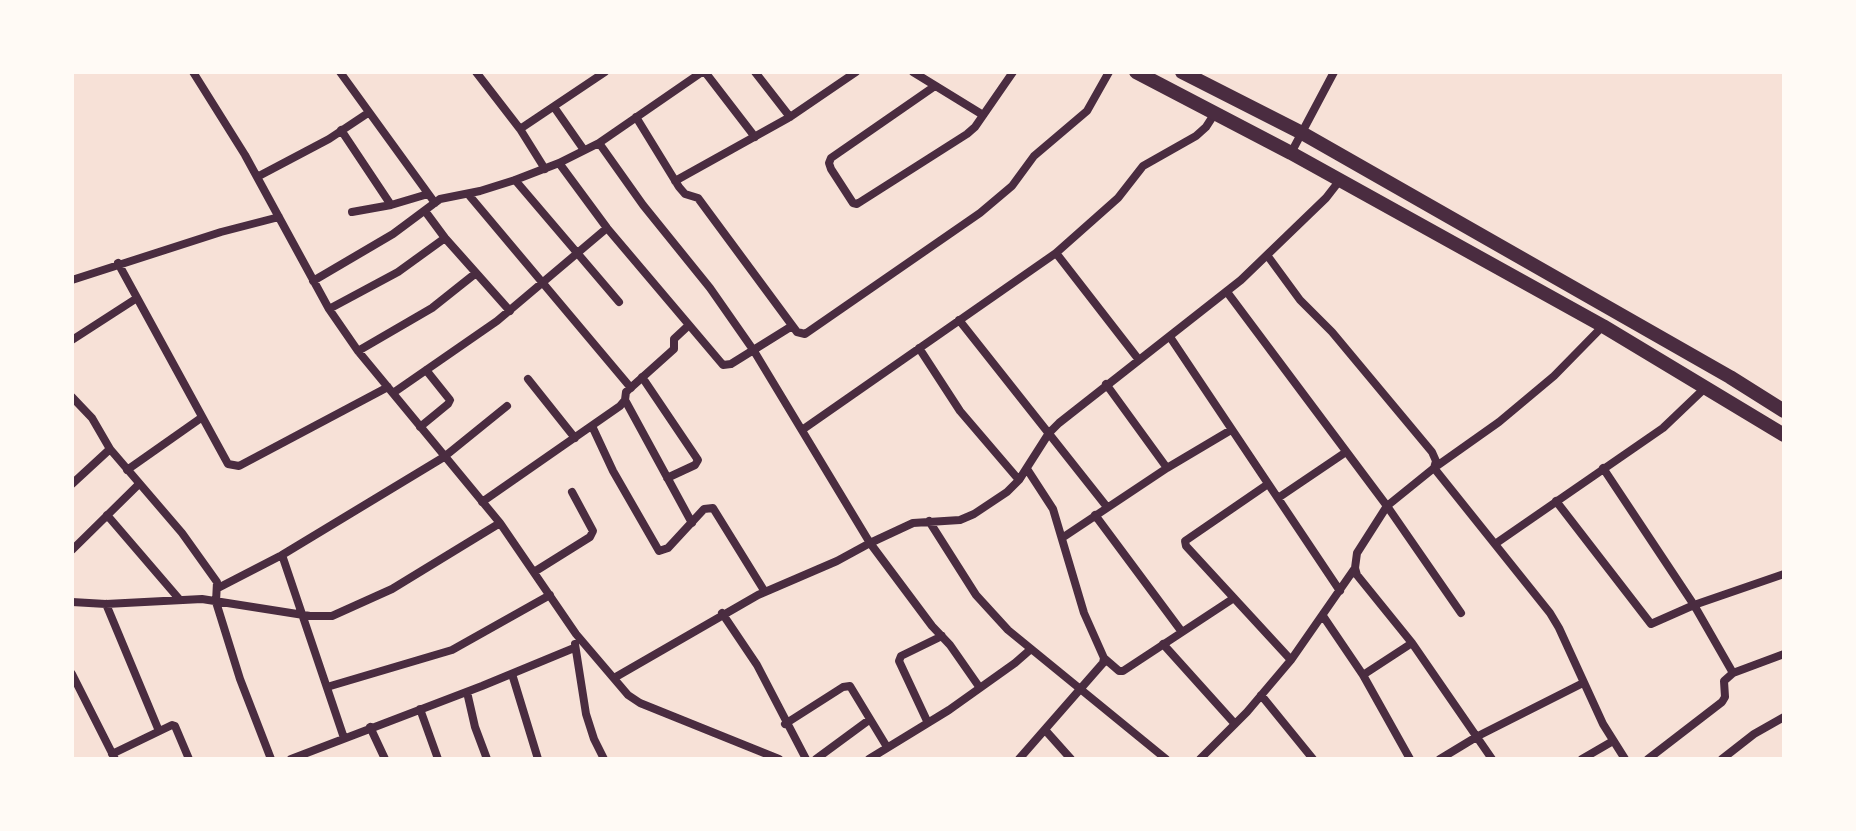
<!DOCTYPE html>
<html>
<head>
<meta charset="utf-8">
<style>
  body { margin:0 }
  #map { position:relative; width:1856px; height:831px; overflow:hidden; background:#f7e1d7; font-family:"PT Sans",sans-serif }
  canvas { display:block }
  .frame { position:absolute; inset:0; border:74px solid #fffaf5; pointer-events:none }
</style>
</head>
<body>
<div id="map">
<canvas width="1856" height="831"></canvas>
<div class="frame"></div>
</div>
<script>
const g = document.querySelector('canvas').getContext('2d');
g.lineJoin = 'round';
const shape = rows => new Path2D(rows.map(r => 'M' + r).join(''));
function trace(path, color, width, dash) { g.strokeStyle = color; g.lineWidth = width; g.lineCap = dash ? 'butt' : 'round'; g.setLineDash(dash || []); g.stroke(path); }
trace(shape([
  [193,72,245,155,329,309,358,351,500,523,576,634,628,695,640,703,779,759],
  [340,72,435,203],
  [476,72,520,129,545,169],
  [705,72,755,137],
  [755,72,790,117],
  [913,72,983,115],
  [935,86,831,158,829,163,831,169,853,203,857,204,967,134,975,127,1013,72],
  [554,107,584,150],
  [636,117,679,187,685,194,698,198,797,332,805,334,980,213,1012,186,1034,156,1087,111,1109,72],
  [520,129,605,72],
  [341,130,391,205],
  [599,143,643,205,710,288,754,351,870,543,932,626,950,645,980,688],
  [1291,153,1334,72],
  [559,163,607,228,723,365,731,364,792,326],
  [257,177,329,139,368,113],
  [515,180,619,302],
  [675,181,790,117,856,72],
  [468,194,631,388],
  [425,211,445,238,510,311],
  [352,212,391,205,428,194],
  [1056,253,1139,360],
  [1267,255,1300,300,1332,332,1432,452,1436,461,1434,468,1550,613,1559,628,1603,724,1625,759],
  [118,263,228,464,239,466,388,387],
  [72,280,221,232,279,217],
  [313,281,393,234,440,199,480,191,515,180,559,163,599,143,702,72],
  [1227,292,1387,506,1461,613],
  [329,309,398,272,445,238],
  [959,320,1107,507],
  [1170,337,1340,591],
  [72,340,137,298],
  [919,348,960,411,1019,480],
  [358,351,432,308,476,273],
  [642,377,698,460,695,465,667,478],
  [528,379,575,438],
  [1106,384,1167,468],
  [393,393,497,321,607,228],
  [72,397,92,418,110,449,182,533,217,582,216,602,240,679,271,759],
  [625,400,692,523],
  [592,426,613,471,659,551,668,548,704,509,713,508,765,592],
  [420,427,448,404,450,400,426,370],
  [802,430,1056,253,1118,198,1143,166,1196,136,1206,127,1215,113],
  [1603,468,1694,605,1733,673],
  [127,470,201,418],
  [72,484,110,449],
  [1268,484,1185,541,1186,546,1291,660],
  [1278,498,1346,452],
  [1556,501,1651,624,1694,605,1784,574],
  [482,502,620,406,625,400,626,392,674,349,674,339,689,325],
  [107,515,180,600],
  [1095,515,1182,632],
  [929,521,976,595,1008,630,1166,759],
  [1062,538,1167,468,1231,430],
  [1495,544,1663,428,1706,387],
  [72,550,139,484],
  [282,555,344,738],
  [534,572,590,537,593,531,572,492],
  [218,588,282,555,444,457,507,406],
  [72,602,106,604,202,599,310,616,332,616,392,589,500,523],
  [106,604,159,731],
  [722,613,757,665,806,759],
  [1323,616,1363,675,1410,759],
  [575,644,586,714,594,739,604,759],
  [1163,644,1235,724],
  [1104,658,1119,671,1123,671,1234,598],
  [72,674,115,759],
  [512,674,538,759],
  [1363,675,1412,643],
  [614,678,758,595,837,561,870,543,913,523,960,520,974,514,1007,492,1019,480,1049,433,1059,423,1241,280,1326,198,1340,180],
  [327,687,452,650,550,595],
  [467,692,475,727,487,759],
  [1261,695,1313,759],
  [420,709,438,759],
  [928,723,899,661,901,656,942,636],
  [785,724,843,687,850,686,887,747],
  [370,727,385,759],
  [1046,731,1071,759],
  [112,754,172,725,175,726,189,759],
  [291,759,482,686,574,648],
  [816,759,869,720],
  [869,759,949,710,1015,663,1031,649],
  [1019,759,1103,663,1104,658,1084,613,1053,509,1027,469],
  [1200,759,1247,712,1291,660,1355,568],
  [1440,759,1478,736,1583,683],
  [1492,759,1412,643,1357,575,1355,568,1357,553,1387,506,1434,468,1499,422,1554,376,1603,326],
  [1582,759,1613,741],
  [1648,759,1722,702,1725,697,1724,681,1733,673,1784,654],
  [1722,759,1754,734,1784,717]
]), '#4a2c40', 8);
trace(shape([
  [1136,72,1291,153,1603,326,1784,435],
  [1182,72,1302,133,1730,377,1784,411]
]), '#4a2c40', 14);
</script>
</body>
</html>
